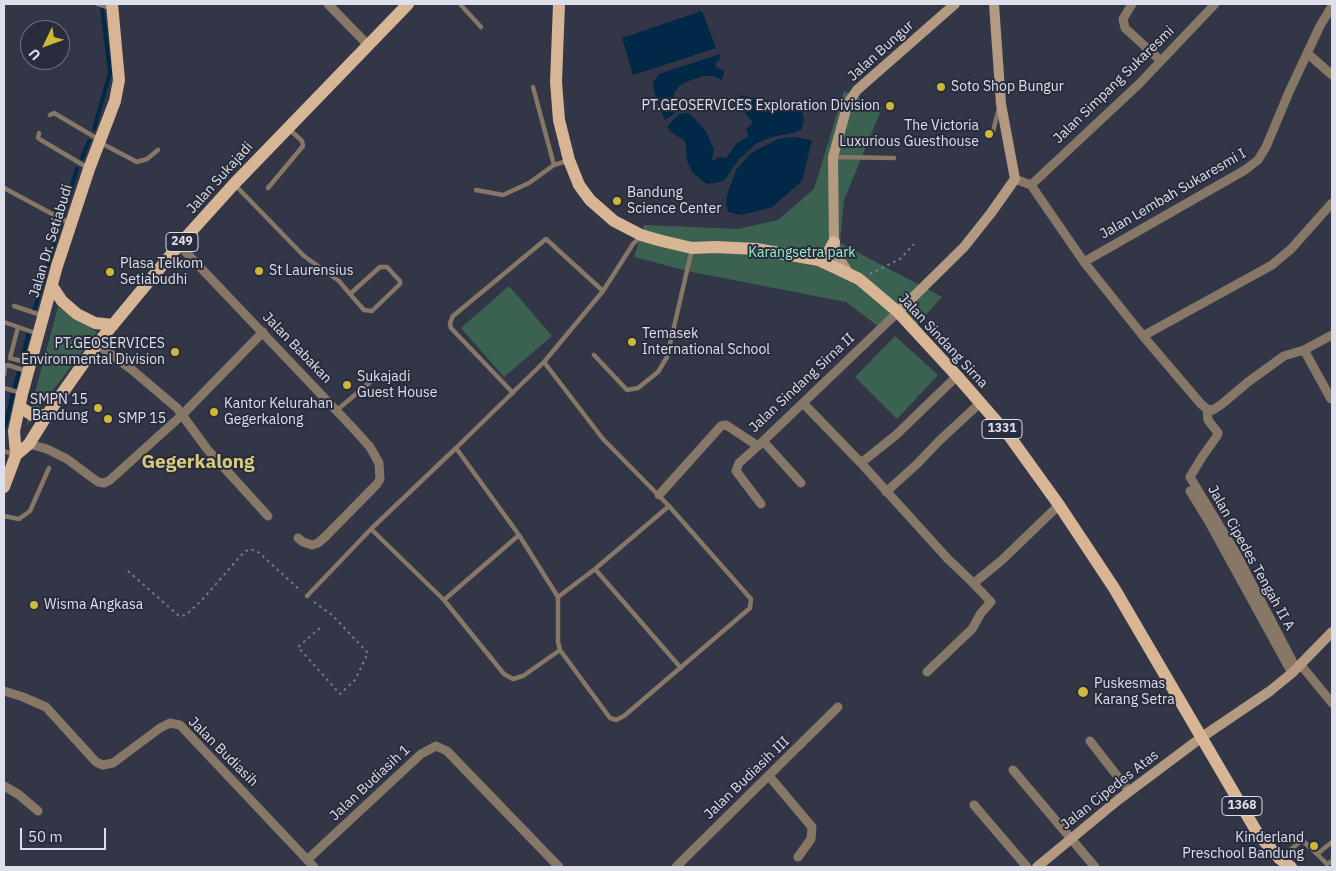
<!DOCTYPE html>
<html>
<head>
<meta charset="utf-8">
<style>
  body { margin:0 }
  #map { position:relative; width:1336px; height:871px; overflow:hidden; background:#323646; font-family:"IBM Plex Sans",sans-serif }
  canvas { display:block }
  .frame { position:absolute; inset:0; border:5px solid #dde0ea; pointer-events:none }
  .north { position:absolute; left:20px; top:20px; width:50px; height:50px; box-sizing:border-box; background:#282c3c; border:1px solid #707482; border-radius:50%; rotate:228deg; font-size:14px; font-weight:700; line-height:20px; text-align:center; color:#dde0ea }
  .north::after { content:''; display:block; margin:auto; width:18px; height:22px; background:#ceb838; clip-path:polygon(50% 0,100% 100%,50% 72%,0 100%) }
  .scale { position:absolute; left:20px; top:828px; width:86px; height:22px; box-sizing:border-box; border:2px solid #dde0ea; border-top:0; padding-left:6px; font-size:15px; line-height:18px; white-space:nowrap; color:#dde0ea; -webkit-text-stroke:4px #282c3c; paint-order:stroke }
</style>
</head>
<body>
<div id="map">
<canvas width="1336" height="871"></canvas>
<div class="frame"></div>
<div class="north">U</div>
<div class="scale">50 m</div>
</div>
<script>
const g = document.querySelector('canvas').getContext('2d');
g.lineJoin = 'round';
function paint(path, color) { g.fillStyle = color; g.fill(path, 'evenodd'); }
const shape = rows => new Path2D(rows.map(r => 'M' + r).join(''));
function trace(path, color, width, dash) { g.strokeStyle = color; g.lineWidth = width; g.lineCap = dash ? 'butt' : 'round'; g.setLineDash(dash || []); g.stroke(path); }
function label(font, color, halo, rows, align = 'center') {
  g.font = font + ' "IBM Plex Sans",sans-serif'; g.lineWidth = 4; g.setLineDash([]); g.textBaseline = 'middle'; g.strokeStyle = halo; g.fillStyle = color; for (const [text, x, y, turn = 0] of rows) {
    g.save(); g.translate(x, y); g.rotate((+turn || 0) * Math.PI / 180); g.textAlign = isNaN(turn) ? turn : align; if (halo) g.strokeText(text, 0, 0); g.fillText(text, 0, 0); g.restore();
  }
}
paint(shape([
  [844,91,882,108,844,200,840,243,942,297,914,328,896,309,879,327,846,302,692,272,634,257,644,225,738,229,778,220,814,189],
  [509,286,552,336,504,377,461,328],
  [58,307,97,332,26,426],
  [895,336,938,375,897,419,855,377]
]), '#3b6251');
paint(shape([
  [702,11,716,48,633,75,622,38],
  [720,54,719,61,715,63,716,67,724,71,722,80,713,76,703,76,686,82,678,87,674,94,673,102,675,113,665,120,656,99,653,83,659,74],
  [738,95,795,105,802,110,804,120,802,129,793,133,772,137,757,143,739,159,724,181,707,184,693,173,687,161,686,145,684,140,672,133,667,127,679,114,689,113,706,131,714,150,712,160,714,160,719,157,726,158,737,143,749,136,746,130,753,122,745,113,749,106],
  [793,137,812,140,802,181,772,207,742,215,728,212,726,204,727,195,736,170,751,153,778,139]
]), '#002947');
trace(shape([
  [94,129,110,73,102,7],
  [82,158,89,141],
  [62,218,77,169],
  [34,311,61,221],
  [22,359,29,332],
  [14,390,19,371],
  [5,427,13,393]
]), '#002947', 4);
trace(shape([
  [870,274,900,259,914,244],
  [128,571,179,616,186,615,202,600,244,552,250,549,257,551,301,591],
  [314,602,332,615,368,653,355,680,340,694,298,647,321,627]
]), '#787c89', 2, [2.5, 4]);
trace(shape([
  [98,4,110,8],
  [460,4,481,27],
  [533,87,554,165],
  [50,115,54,113,98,139],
  [39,133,38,138,41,140,88,168],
  [992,135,999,108],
  [101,143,137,162,147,159,158,150],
  [833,157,894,158],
  [235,185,304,256,339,281,350,294,364,310,372,311,400,284,400,281,387,267,380,267,350,294],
  [4,188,69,223],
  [268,188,303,146,302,141,288,128],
  [476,190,503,195,529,183,554,165,567,161],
  [14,306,41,315],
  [4,322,38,334],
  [18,327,10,358,29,363],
  [594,355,627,390,638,388,658,372,667,357,692,249],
  [544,362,603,439,669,506,595,569,558,597],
  [4,375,5,366,8,365,26,371],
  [4,388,21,393],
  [513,393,451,328,450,323,453,316,546,239,603,291],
  [337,410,376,377],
  [456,448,371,529,444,600,504,674,513,679,523,676,560,650,558,642,558,597,519,535,456,448,544,362,603,291,633,244,641,236],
  [4,451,14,455],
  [4,516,19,519,30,511,49,468],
  [595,569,681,668],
  [307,596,371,529],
  [444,600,519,535],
  [560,650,610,718,616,720,624,716,750,608,751,599,669,506],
  [1317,854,1327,864,1332,861],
  [1282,857,1302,840,1317,854,1332,842]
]), '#877767', 4.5);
trace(shape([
  [328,4,367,44],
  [1132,4,1123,19,1125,28,1161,61],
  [1307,53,1332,75],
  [1015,179,1031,185,1084,262,1143,336,1201,404,1207,409,1213,410,1222,404,1248,382,1284,356,1304,350,1332,335],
  [1031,185,1139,84,1215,4],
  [179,245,352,427,370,447,379,463,380,479,377,484,325,537,318,543,312,545,303,542,298,538],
  [1084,262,1245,170,1258,160,1266,147,1289,92,1320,26,1332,6],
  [1143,336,1272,265,1291,249,1332,203],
  [97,344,131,369,177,408,207,449,268,516],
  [1304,350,1331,399],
  [803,403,861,463,947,558,970,580,991,602,981,613,972,629,927,672],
  [1207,409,1208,420,1218,433,1217,436,1202,457,1190,477,1236,553,1296,668],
  [763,441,801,483],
  [29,444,47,449,67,459,98,482,104,483,110,480,182,415,263,332],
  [758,446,739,463,736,471,761,504],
  [861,463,896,435,957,376],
  [1190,491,1209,522,1292,673],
  [886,492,917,464,939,441,980,403],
  [659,495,721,426,726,425,758,446,898,312],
  [974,583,1002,560,1059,505],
  [1300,664,1332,703],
  [4,691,23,697,46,707,96,762,103,765,113,763,160,728,170,723,180,725,314,867],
  [1090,741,1129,791],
  [1013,770,1095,867],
  [769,776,812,827,811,839,798,857],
  [4,786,18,794,38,811],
  [974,805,1027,867],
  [307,860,421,754,436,746,447,751,559,867],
  [676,867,838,707]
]), '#877767', 9);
trace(shape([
  [849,274,837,255,834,242,833,157,848,103,857,90,955,4],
  [898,312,964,247,991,213,1015,179,1001,104,994,4],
  [1037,867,1118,800,1202,737,1270,691,1292,673,1332,632]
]), '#b49a81', 10);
trace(shape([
  [559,4,556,82,559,120,569,160,579,185,590,200,614,221,641,235,662,241,692,248,715,247,756,249,819,260,859,279,898,312,957,376,1010,437,1059,505,1114,588,1258,834,1280,859,1291,867],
  [819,260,827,255,834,242],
  [52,286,62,301,77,314,95,323,113,325],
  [20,407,32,415,47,415],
  [16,455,29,444,47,415,97,344,179,245,234,184,408,4],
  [4,487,16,455,14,431,22,394,57,266,89,169,115,101,119,80,112,4]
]), '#d7b595', 12);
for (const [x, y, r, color] of [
  [941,87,5,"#ceb838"],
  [890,106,5,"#ceb838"],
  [989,134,5,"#ceb838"],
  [617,201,5,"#ceb838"],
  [259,271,5,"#ceb838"],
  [110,272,5,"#ceb838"],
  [632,342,5,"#ceb838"],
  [175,352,5,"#ceb838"],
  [347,385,5,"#ceb838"],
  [98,408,5,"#ceb838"],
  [214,412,5,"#ceb838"],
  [108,419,5,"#ceb838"],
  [34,605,5,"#ceb838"],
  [1083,692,6,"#ceb838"],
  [1314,846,5,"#ceb838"]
]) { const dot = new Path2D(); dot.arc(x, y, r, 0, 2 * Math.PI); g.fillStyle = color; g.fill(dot); trace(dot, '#282c3c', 2); }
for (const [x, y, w] of [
  [182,242,32],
  [1002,429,40],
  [1242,806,40]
]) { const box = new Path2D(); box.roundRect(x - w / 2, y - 9.5, w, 19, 4); g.fillStyle = '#282c3c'; g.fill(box); trace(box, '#dde0ea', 1); }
label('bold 12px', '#dde0ea', null, [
  ["249",182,242],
  ["1331",1002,429],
  ["1368",1242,806]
]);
label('14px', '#dde0ea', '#282c3c', [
  ["Jalan Bungur",881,51,-42],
  ["Jalan Simpang Sukaresmi",1114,85,-44],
  ["Jalan Sukajadi",220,178,-48],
  ["Jalan Lembah Sukaresmi I",1173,194,-30],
  ["Jalan Dr. Setiabudi",51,241,-73],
  ["Jalan Sindang Sirna",943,341,47],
  ["Jalan Babakan",297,348,46],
  ["Jalan Sindang Sirna II",802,383,-43],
  ["Jalan Cipedes Tengah II A",1251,558,61],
  ["Jalan Budiasih",223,752,45],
  ["Jalan Budiasih III",747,778,-44],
  ["Jalan Budiasih 1",370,783,-43],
  ["Jalan Cipedes Atas",1110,790,-38]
]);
label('14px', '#dde0ea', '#282c3c', [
  ["Soto Shop Bungur",951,87],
  ["PT.GEOSERVICES Exploration Division",880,106,"right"],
  ["The Victoria",979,126,"right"],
  ["Luxurious Guesthouse",979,142,"right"],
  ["Bandung",627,193],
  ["Science Center",627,209],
  ["Plasa Telkom",120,264],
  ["Setiabudhi",120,280],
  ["St Laurensius",269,271],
  ["Temasek",642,334],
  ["International School",642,350],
  ["PT.GEOSERVICES",165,344,"right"],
  ["Environmental Division",165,360,"right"],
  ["Sukajadi",357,377],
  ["Guest House",357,393],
  ["SMPN 15",88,400,"right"],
  ["Bandung",88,416,"right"],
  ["Kantor Kelurahan",224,404],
  ["Gegerkalong",224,420],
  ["SMP 15",118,419],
  ["Wisma Angkasa",44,605],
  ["Puskesmas",1094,684],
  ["Karang Setra",1094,700],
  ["Kinderland",1304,838,"right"],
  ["Preschool Bandung",1304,854,"right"]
], 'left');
label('14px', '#9bf1cc', '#282c3c', [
  ["Karangsetra park",802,253]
]);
label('bold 19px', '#d9cb7d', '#282c3c', [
  ["Gegerkalong",198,463]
]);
</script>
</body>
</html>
